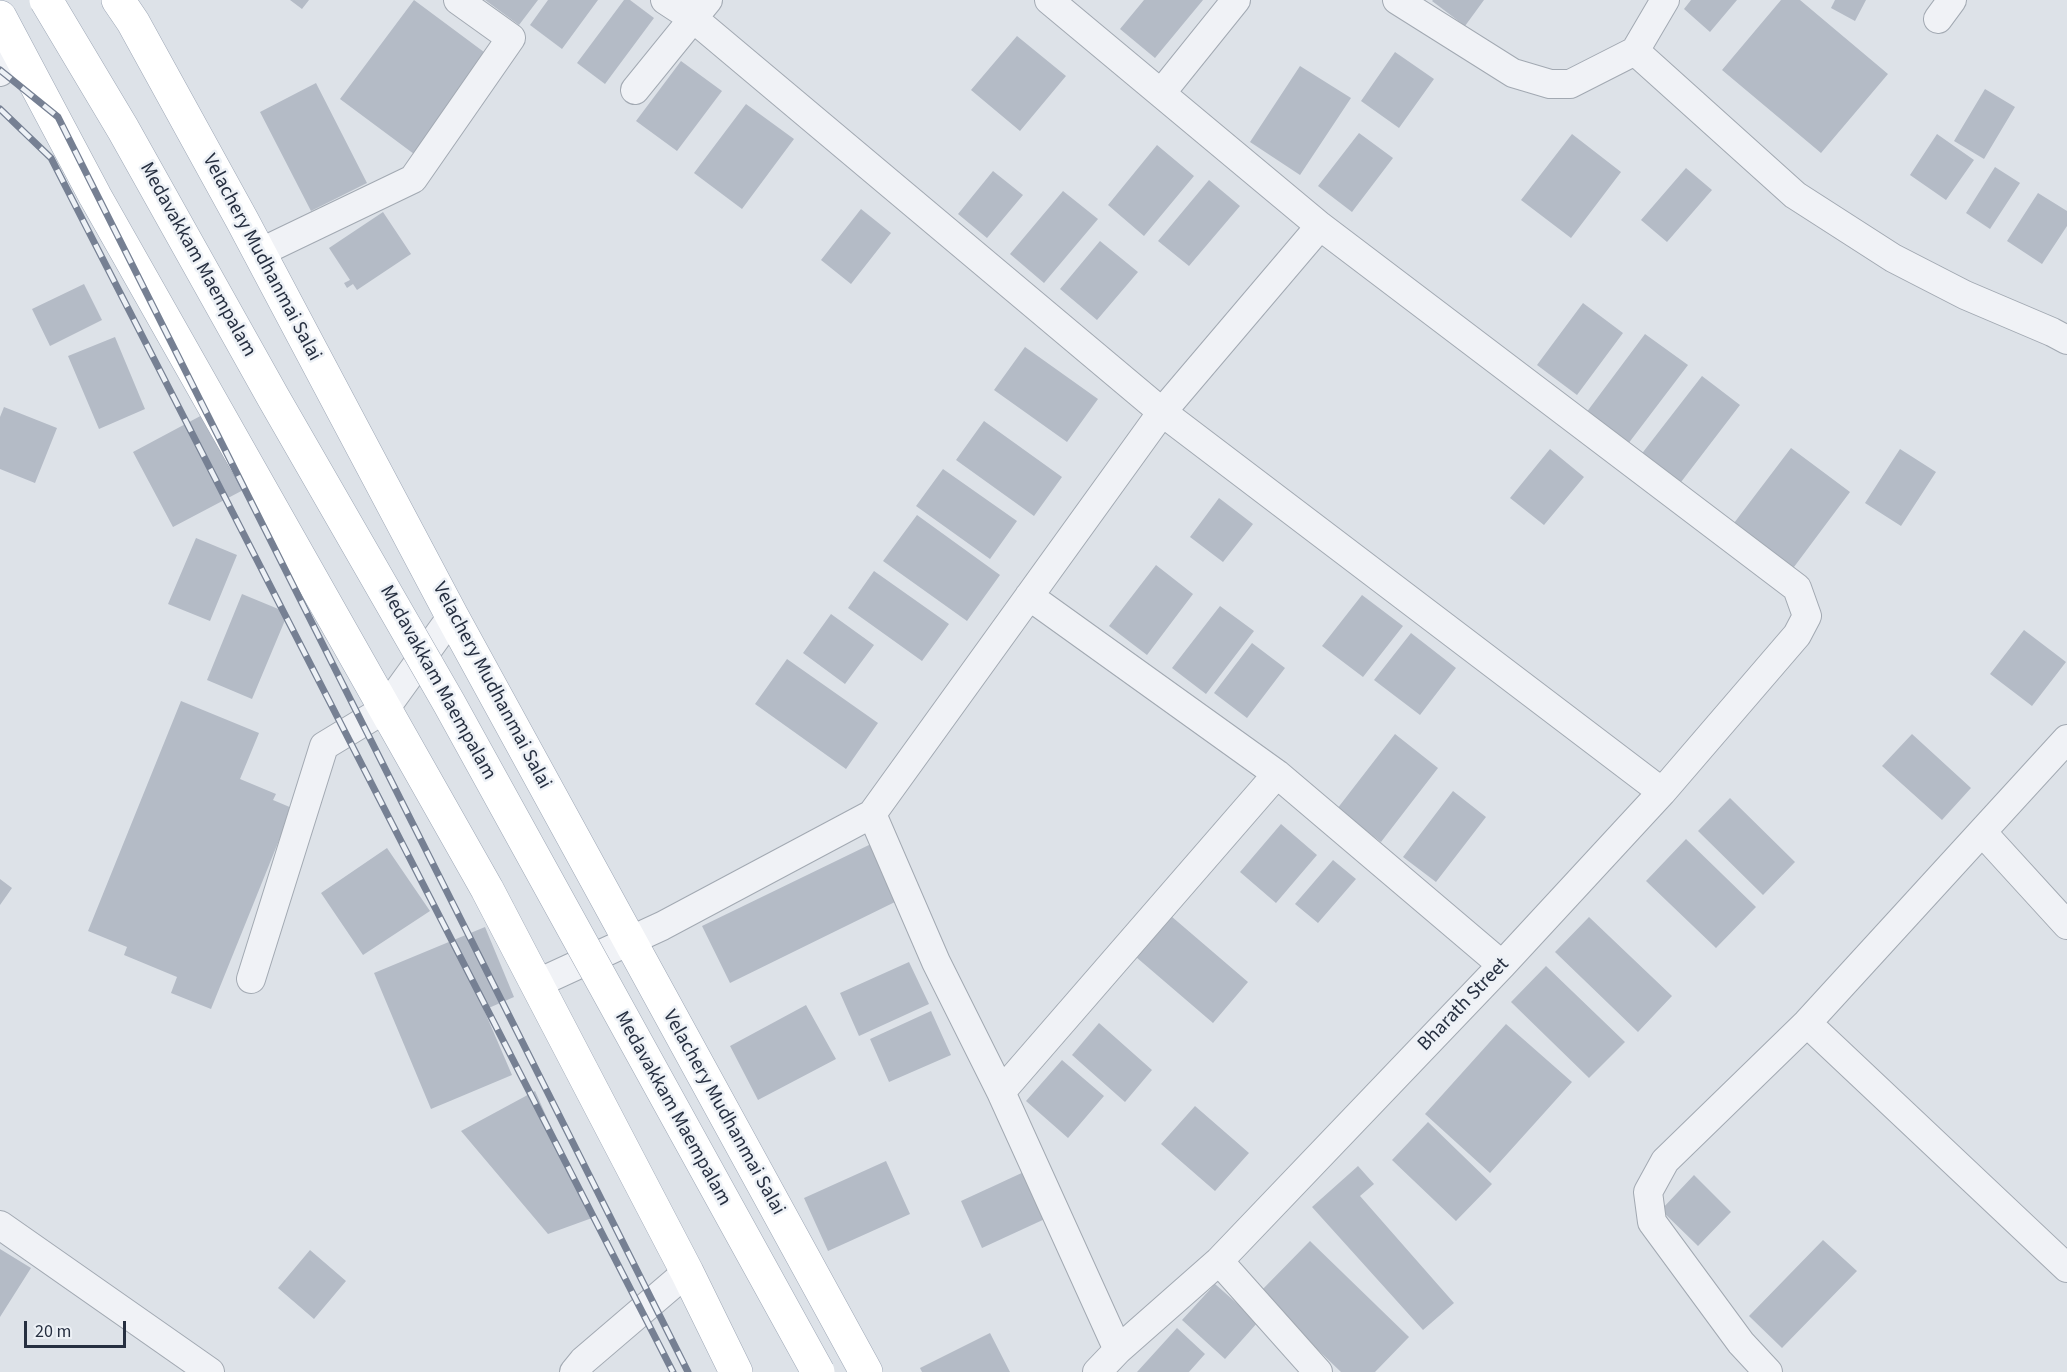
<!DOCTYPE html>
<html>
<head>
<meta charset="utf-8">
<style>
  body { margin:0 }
  #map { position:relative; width:2067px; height:1372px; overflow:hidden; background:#dde2e8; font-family:"Source Sans 3",sans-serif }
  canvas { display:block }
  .scale { position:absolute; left:24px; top:1321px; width:102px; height:27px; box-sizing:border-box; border:3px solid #262f40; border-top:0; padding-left:8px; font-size:18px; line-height:21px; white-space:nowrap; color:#262f40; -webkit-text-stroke:4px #edf1f6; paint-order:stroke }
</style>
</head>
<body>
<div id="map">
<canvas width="2067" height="1372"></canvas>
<div class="scale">20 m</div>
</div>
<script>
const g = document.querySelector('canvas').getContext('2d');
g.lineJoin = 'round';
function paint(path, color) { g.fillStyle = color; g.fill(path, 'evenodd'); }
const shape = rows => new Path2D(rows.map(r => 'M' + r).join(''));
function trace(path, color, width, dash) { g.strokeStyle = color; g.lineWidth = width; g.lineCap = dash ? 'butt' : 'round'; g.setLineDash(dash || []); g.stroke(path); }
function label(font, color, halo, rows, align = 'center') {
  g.font = font + ' "Source Sans 3",sans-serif'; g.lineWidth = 5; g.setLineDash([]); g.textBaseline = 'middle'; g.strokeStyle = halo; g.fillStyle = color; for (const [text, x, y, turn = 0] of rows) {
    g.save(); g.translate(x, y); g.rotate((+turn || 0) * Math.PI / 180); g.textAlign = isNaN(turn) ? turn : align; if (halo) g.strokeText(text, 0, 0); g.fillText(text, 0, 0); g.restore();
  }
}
paint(shape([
  [290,0,309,0,302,9],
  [414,0,488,55,414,154,340,99],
  [485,0,538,0,519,25],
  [548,0,598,0,562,49,530,25],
  [624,0,630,0,654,18,605,84,577,63],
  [1144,0,1203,0,1155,58,1120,29],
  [1433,0,1484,0,1465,26,1432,1],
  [1691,0,1737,0,1710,32,1684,9],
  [1781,0,1800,0,1888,74,1821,153,1722,70],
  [1835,0,1866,0,1855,21,1831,8],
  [1017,36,1066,76,1020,131,971,90],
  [1395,52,1434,79,1399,128,1361,101],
  [681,61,722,91,677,151,636,121],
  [1300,66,1351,98,1300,175,1250,142],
  [316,83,367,183,311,211,260,112],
  [1985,89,2015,107,1984,159,1954,141],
  [746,104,794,139,742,209,694,173],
  [1359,133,1393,158,1352,212,1318,186],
  [1572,134,1621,172,1571,238,1521,200],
  [1937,134,1974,160,1946,200,1910,175],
  [1157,145,1194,176,1144,236,1108,205],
  [1995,167,2020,183,1990,229,1966,213],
  [1686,168,1712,190,1667,242,1641,220],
  [993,171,1023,195,987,238,958,214],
  [1209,180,1240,206,1189,266,1158,241],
  [1063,191,1098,219,1044,283,1010,254],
  [2038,193,2067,211,2067,226,2042,264,2007,241],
  [861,209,891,233,851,284,821,260],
  [383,212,411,254,357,290,353,284,347,288,344,283,350,280,329,248],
  [1100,241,1138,272,1097,320,1060,289],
  [84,284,102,320,50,346,32,309],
  [1583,303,1623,333,1577,395,1537,365],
  [1645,334,1688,365,1628,444,1586,413],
  [115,337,145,409,99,429,68,356],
  [1025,347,1098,399,1067,442,994,390],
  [1702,376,1740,405,1678,486,1640,456],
  [4,407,57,428,35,483,0,469,0,417],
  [206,413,247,488,173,527,133,452],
  [984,421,1062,477,1034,516,956,460],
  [1791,448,1850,492,1791,571,1731,527],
  [1550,449,1584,477,1544,525,1510,498],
  [1900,449,1936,472,1901,526,1865,503],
  [943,469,1017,521,990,559,916,506],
  [1219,498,1253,524,1223,562,1190,537],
  [917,515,1000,575,967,621,883,561],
  [196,538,237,555,210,621,168,604],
  [1156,565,1193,594,1147,655,1109,626],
  [874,571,949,624,922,661,848,608],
  [242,594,288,613,252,699,207,680],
  [1362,595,1403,626,1363,677,1322,646],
  [1220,606,1254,631,1206,694,1172,668],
  [831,614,874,645,845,684,803,653],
  [2024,630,2066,662,2032,706,1990,674],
  [1411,633,1456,668,1420,715,1374,680],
  [1252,643,1285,668,1247,718,1214,693],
  [787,659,878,723,846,769,755,704],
  [181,701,259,733,240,779,276,794,273,800,292,808,211,1009,171,993,177,977,124,955,127,947,88,931],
  [1395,734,1438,768,1381,842,1337,809],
  [1912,734,1971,788,1942,820,1882,766],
  [1453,791,1486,817,1436,882,1403,857],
  [1730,798,1795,862,1763,895,1698,831],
  [1281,824,1317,855,1276,903,1240,872],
  [1686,839,1756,907,1716,948,1646,881],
  [871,844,899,900,730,983,702,926],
  [387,848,430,911,363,955,321,893],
  [1333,860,1356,879,1318,923,1295,904],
  [0,879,12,888,0,905],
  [1171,916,1248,982,1213,1023,1136,957],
  [1589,917,1672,996,1638,1032,1555,952],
  [485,927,514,997,484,1010,512,1075,431,1109,374,973],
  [909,962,929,1004,859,1036,840,993],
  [1546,966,1625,1042,1589,1078,1511,1002],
  [806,1005,836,1059,758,1100,730,1046],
  [931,1011,951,1055,889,1082,870,1039],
  [1099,1023,1152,1070,1125,1102,1072,1055],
  [1506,1024,1572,1082,1490,1173,1425,1114],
  [1062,1060,1104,1096,1068,1138,1026,1101],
  [535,1091,592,1218,548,1234,461,1131],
  [1195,1106,1249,1153,1215,1191,1161,1144],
  [1428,1122,1492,1184,1456,1221,1392,1160],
  [886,1161,910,1214,828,1251,804,1198],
  [1358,1166,1374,1184,1360,1196,1454,1303,1423,1330,1312,1207],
  [1026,1171,1047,1218,982,1248,961,1201],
  [1694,1175,1731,1212,1698,1246,1661,1210],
  [1823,1240,1857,1271,1782,1348,1749,1316],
  [1310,1241,1409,1337,1375,1372,1341,1372,1259,1293],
  [0,1249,31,1268,0,1317],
  [310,1250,346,1281,314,1319,278,1288],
  [1215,1284,1258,1322,1225,1359,1182,1320],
  [1177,1328,1205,1354,1189,1372,1137,1372],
  [990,1333,1010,1372,922,1372,920,1368]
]), '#b4bbc6');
const minor = shape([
  [665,0,694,19,1162,412,1662,792],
  [1049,0,1320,226,1797,588,1807,616,1797,635,1662,792,1502,965,1219,1261,1118,1350,1097,1372],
  [1397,0,1513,73,1550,84,1570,84,1635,51,1665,0],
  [1938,19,1952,0],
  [1635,51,1795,195,1893,258,1965,295,2052,332,2067,340],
  [0,72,18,50],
  [635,90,708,0],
  [1162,92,1236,0],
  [259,253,413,179,511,38,458,0],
  [1029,596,1277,774,1502,965],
  [872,814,936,962,1001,1092,1118,1350],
  [1983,833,2067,925],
  [251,979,324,746,385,709,452,616],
  [536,984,662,926,872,814,1162,412,1320,226],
  [1807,1023,2067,1268],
  [1001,1092,1277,774],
  [0,1225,210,1372],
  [1219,1261,1318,1372],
  [574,1372,583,1361,687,1272],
  [1768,1372,1741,1343,1652,1222,1648,1192,1665,1161,1807,1023,2067,739]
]);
const primary = shape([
  [118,0,133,22,242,220,452,616,866,1372],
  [0,17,95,196,487,889,687,1272,736,1372]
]);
trace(minor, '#a2a9b2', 30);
trace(primary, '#9ca6b5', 34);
trace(minor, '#f0f2f6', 28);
trace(primary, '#fff', 33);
const rail = shape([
  [0,70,58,117,688,1372],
  [0,109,51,158,673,1372]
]);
trace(rail, '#768093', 7);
trace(rail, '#edf1f6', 4.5, [14]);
const primaryBridge = shape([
  [46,0,123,129,273,397,449,703,818,1372]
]);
trace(primaryBridge, '#9ca6b5', 34, []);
trace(primaryBridge, '#fff', 33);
label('20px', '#262f40', '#edf1f6', [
  ["Velachery Mudhanmai Salai",261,258,62],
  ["Medavakkam Maempalam",197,260,61],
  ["Medavakkam Maempalam",437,683,61],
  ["Velachery Mudhanmai Salai",491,686,62],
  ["Bharath Street",1464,1005,-46],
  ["Medavakkam Maempalam",672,1109,61],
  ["Velachery Mudhanmai Salai",723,1113,61]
]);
</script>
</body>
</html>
